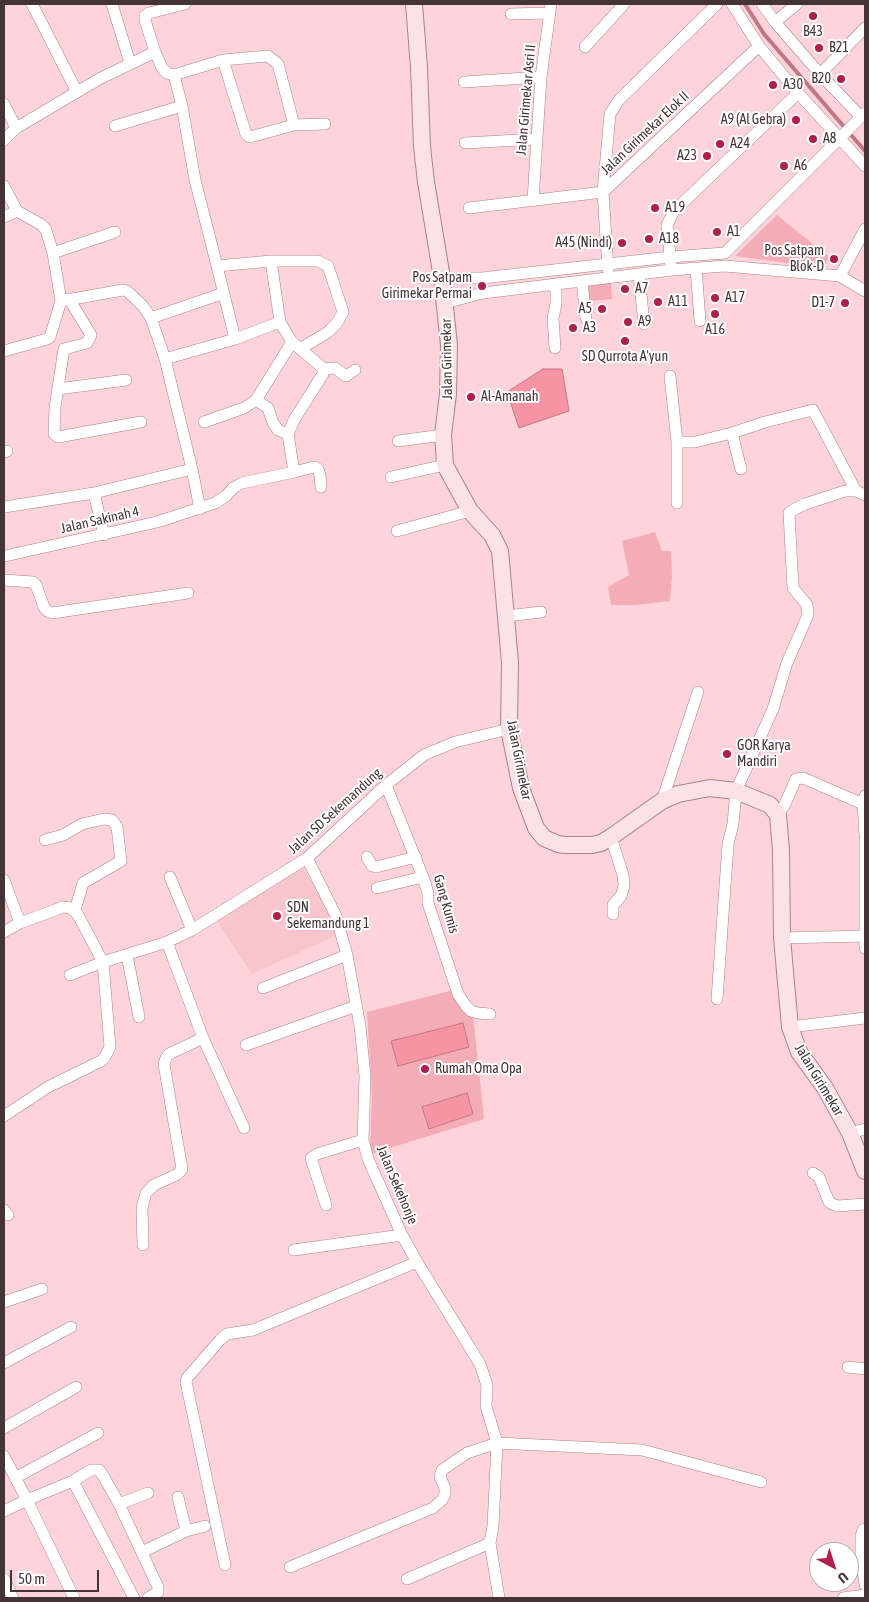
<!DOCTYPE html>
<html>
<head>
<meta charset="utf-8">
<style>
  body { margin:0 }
  #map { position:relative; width:869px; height:1602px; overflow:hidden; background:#fed4da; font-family:"Asap Condensed",sans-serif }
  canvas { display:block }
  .frame { position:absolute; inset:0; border:5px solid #443436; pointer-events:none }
  .north { position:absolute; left:809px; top:1542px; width:50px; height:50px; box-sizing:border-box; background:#fff; border:1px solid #b4aeaf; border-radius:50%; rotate:140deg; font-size:14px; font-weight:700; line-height:20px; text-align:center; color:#443436 }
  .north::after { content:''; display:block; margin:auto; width:18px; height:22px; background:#b01f4c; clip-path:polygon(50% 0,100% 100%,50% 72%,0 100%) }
  .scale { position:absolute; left:10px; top:1570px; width:89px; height:22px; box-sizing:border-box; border:2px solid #443436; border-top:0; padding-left:6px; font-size:15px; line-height:18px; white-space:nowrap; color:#443436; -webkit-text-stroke:4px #fff; paint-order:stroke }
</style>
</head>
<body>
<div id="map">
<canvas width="869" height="1602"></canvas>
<div class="frame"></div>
<div class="north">U</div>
<div class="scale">50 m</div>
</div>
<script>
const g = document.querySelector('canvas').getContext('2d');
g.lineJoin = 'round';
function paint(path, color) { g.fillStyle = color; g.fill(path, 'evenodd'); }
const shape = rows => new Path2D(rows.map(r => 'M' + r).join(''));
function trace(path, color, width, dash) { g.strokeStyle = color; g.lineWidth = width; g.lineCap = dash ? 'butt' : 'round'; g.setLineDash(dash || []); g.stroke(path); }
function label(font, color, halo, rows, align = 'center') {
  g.font = font + ' "Asap Condensed",sans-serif'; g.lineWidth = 4; g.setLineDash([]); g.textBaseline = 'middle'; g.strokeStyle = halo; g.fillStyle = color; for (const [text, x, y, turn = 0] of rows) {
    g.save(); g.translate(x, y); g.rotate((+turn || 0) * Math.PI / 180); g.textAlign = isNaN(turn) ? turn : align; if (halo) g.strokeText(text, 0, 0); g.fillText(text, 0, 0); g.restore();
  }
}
paint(shape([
  [302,866,330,911,337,935,252,974,216,920]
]), '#f7c6cc');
paint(shape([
  [777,215,829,257,824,268,735,256],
  [611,283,612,299,590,301,588,285],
  [655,532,662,551,671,551,672,576,670,601,636,605,611,605,608,587,629,575,622,541],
  [450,991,473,1014,484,1119,370,1154,372,1095,367,1012]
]), '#f4acb6');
const water = shape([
  [543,369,562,369,569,411,519,428,507,392,543,369],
  [463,1023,469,1047,398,1066,391,1041,463,1023],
  [467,1093,473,1114,429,1129,422,1107,467,1093]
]);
paint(water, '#f694a4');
trace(water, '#c17783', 1);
trace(shape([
  [745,4,764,34,865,151]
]), '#c17783', 4);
const street = shape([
  [32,4,77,92],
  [112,4,130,63],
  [762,4,775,22,820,74,861,117],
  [511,14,549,13],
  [775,22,797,4],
  [585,47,624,4],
  [155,52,145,20,145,16,149,13,185,4],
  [223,60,246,134,250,137,294,125,325,124],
  [820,74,865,28],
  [464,82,541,77],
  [798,93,865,166],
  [4,104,16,128,4,140],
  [115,126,182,106],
  [16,128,99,79,155,52,162,68,167,73,174,75,223,60,268,56,278,64,294,125],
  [465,143,537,139],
  [4,186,17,211,42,225,46,230,53,253,61,301,123,290,127,291,143,306,151,318,165,359,192,469,200,509],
  [603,192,759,46],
  [533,200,541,77,551,4],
  [469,208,603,192],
  [4,217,17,211],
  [53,253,115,232],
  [271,261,318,261,328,266,343,312,337,323,328,332,300,349],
  [671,265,667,225,674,211,798,93,759,46,732,4],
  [217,266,235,339],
  [696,268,700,321],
  [608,270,603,192,610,114,619,100,717,4],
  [639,274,644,324],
  [840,276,865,229],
  [442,278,482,278,670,257,725,253,865,113],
  [582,281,586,318],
  [69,299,91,335,87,343,64,349,55,407,54,434,58,437,141,422],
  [445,303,483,293,672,270,725,266,840,276,865,291],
  [151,318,224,293],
  [555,348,553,318,556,304,556,284],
  [4,351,47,339,50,337,61,301],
  [165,359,235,339,280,322],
  [324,369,335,368,346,376,355,370],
  [670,376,677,442,677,503],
  [58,389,126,380],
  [256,400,268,408,273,423,278,430,288,434],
  [204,422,244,408,256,400,292,342],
  [732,433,741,469],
  [398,441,443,435],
  [677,442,695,442,732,433,765,422,813,410,856,491],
  [4,452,7,451],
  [294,472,314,467,318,469,320,475,321,487],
  [391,477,445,465],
  [94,493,104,535],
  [4,507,94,493,192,469],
  [397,531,470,511],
  [5,556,157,522,215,503,226,496,233,488,242,483,294,472,288,434,294,420,323,374,324,369,292,342,280,322,271,261,217,266,195,180,182,106,174,75],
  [4,580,33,582,36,585,44,607,47,611,52,613,188,593],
  [507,616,541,612],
  [386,785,423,877,428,893,428,903,458,994,466,1006,471,1011,478,1013,490,1014],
  [865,796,863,804,865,835],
  [662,801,698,692],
  [778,815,785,804,796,779,803,778,863,804],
  [611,837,623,875,624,886,621,896,613,905,613,914],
  [45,840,63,835,82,824,104,819,112,820,117,827,121,861,83,883,75,910],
  [865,841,865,948],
  [367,857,372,866,376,867,416,857],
  [307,858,336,916,347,955,360,1026,365,1076,363,1140,368,1159,402,1235,417,1262,480,1364,487,1385,486,1406,497,1443,493,1526,490,1543,499,1598],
  [170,877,192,930],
  [4,880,20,923,63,907,71,908,78,915,103,962,110,1047,105,1057,101,1061,48,1087,4,1116],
  [377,888,423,877],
  [4,932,20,923],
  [782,938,865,936],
  [127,955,139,1017],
  [70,975,103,962,167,942,192,930,307,858,386,785,424,755,455,742,509,729],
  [263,988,347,955],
  [717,999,728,844,733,824,736,791,773,709,787,663,808,615,807,605,793,588,789,513,793,510,805,504,845,491,856,491,865,495],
  [790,1027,865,1018],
  [203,1038,244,1128],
  [246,1045,356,1006],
  [850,1133,865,1129],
  [813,1173,819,1177,829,1202,832,1204,838,1206,865,1204],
  [326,1205,311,1158,317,1154,363,1140],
  [4,1210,8,1215],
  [143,1245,142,1208,146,1193,154,1185,178,1174,182,1169,164,1064,166,1058,169,1054,203,1038,167,942],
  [294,1250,402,1235],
  [4,1302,42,1289],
  [4,1363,71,1327],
  [848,1367,865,1369],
  [4,1428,76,1387],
  [4,1456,27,1500,74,1598],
  [15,1478,98,1433],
  [73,1481,91,1470,99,1470,104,1477,119,1504,158,1587,158,1592,148,1598],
  [178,1497,186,1531],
  [119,1504,148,1493],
  [4,1511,27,1500,73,1481,134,1598],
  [865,1529,863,1530,861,1536,861,1554,865,1585],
  [142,1552,186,1531,205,1526],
  [225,1565,186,1382,187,1378,220,1340,227,1334,253,1330,417,1262],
  [290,1567,433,1508,442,1500,445,1494,445,1488,440,1477,442,1470,467,1453,497,1443,642,1450,761,1482],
  [4,1579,13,1598],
  [407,1579,490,1543],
  [843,1598,865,1595]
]);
const secondary = shape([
  [414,4,419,67,422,147,426,182,442,278,449,345,448,394,443,435,445,465,470,511,492,535,500,551,510,662,509,729,521,788,536,828,544,838,558,844,565,845,592,845,601,843,611,837,662,801,678,794,710,788,736,791,770,805,778,815,781,850,782,938,790,1027,799,1052,825,1088,850,1133,865,1171]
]);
trace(street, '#a88287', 12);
trace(secondary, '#a88287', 18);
trace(street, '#fff', 11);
trace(secondary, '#fae2e6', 16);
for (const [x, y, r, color] of [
  [813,16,5,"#b01f4c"],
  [819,48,5,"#b01f4c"],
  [841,79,5,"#b01f4c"],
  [773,85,5,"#b01f4c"],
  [796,120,5,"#b01f4c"],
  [813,139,5,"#b01f4c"],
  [720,144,5,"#b01f4c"],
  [707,156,5,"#b01f4c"],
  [784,166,5,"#b01f4c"],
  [655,208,5,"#b01f4c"],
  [717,232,5,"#b01f4c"],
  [649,239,5,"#b01f4c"],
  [622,243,5,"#b01f4c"],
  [834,259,5,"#b01f4c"],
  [482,286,5,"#b01f4c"],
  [625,289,5,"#b01f4c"],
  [715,298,5,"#b01f4c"],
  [658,302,5,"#b01f4c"],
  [845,303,5,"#b01f4c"],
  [602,309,5,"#b01f4c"],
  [715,314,5,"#b01f4c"],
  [628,322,5,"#b01f4c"],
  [573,328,5,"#b01f4c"],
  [625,341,5,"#b01f4c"],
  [471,397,5,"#b01f4c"],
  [727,754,5,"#b01f4c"],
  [277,916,5,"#b01f4c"],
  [425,1069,5,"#b01f4c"]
]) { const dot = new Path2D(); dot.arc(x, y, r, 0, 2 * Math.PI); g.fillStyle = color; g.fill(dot); trace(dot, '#fff', 2); }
label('14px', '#443436', '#fff', [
  ["B43",813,32,"center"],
  ["B21",829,48],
  ["B20",831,79,"right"],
  ["A30",783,85],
  ["A9 (Al Gebra)",786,120,"right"],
  ["A8",823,139],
  ["A24",730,144],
  ["A23",697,156,"right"],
  ["A6",794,166],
  ["A19",665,208],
  ["A1",727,232],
  ["A18",659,239],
  ["A45 (Nindi)",612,243,"right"],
  ["Pos Satpam",824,251,"right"],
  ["Blok-D",824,267,"right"],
  ["Pos Satpam",472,278,"right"],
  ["Girimekar Permai",472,294,"right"],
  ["A7",635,289],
  ["A17",725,298],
  ["A11",668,302],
  ["D1-7",835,303,"right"],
  ["A5",592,309,"right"],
  ["A9",638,322],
  ["A3",583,328],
  ["A16",715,330,"center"],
  ["SD Qurrota A'yun",625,357,"center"],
  ["Al-Amanah",481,397],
  ["GOR Karya",737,746],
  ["Mandiri",737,762],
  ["SDN",287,908],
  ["Sekemandung 1",287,924],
  ["Rumah Oma Opa",435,1069]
], 'left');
label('14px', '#443436', '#fff', [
  ["Jalan Girimekar Asri II",526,100,-85],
  ["Jalan Girimekar Elok II",645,133,-43],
  ["Jalan Girimekar",447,359,-91],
  ["Jalan Sakinah 4",100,520,-13],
  ["Jalan Girimekar",519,760,79],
  ["Jalan SD Sekemandung",335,811,-42],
  ["Gang Kumis",446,904,74],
  ["Jalan Girimekar",819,1080,59],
  ["Jalan Sekehonje",397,1185,67]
]);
</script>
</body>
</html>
